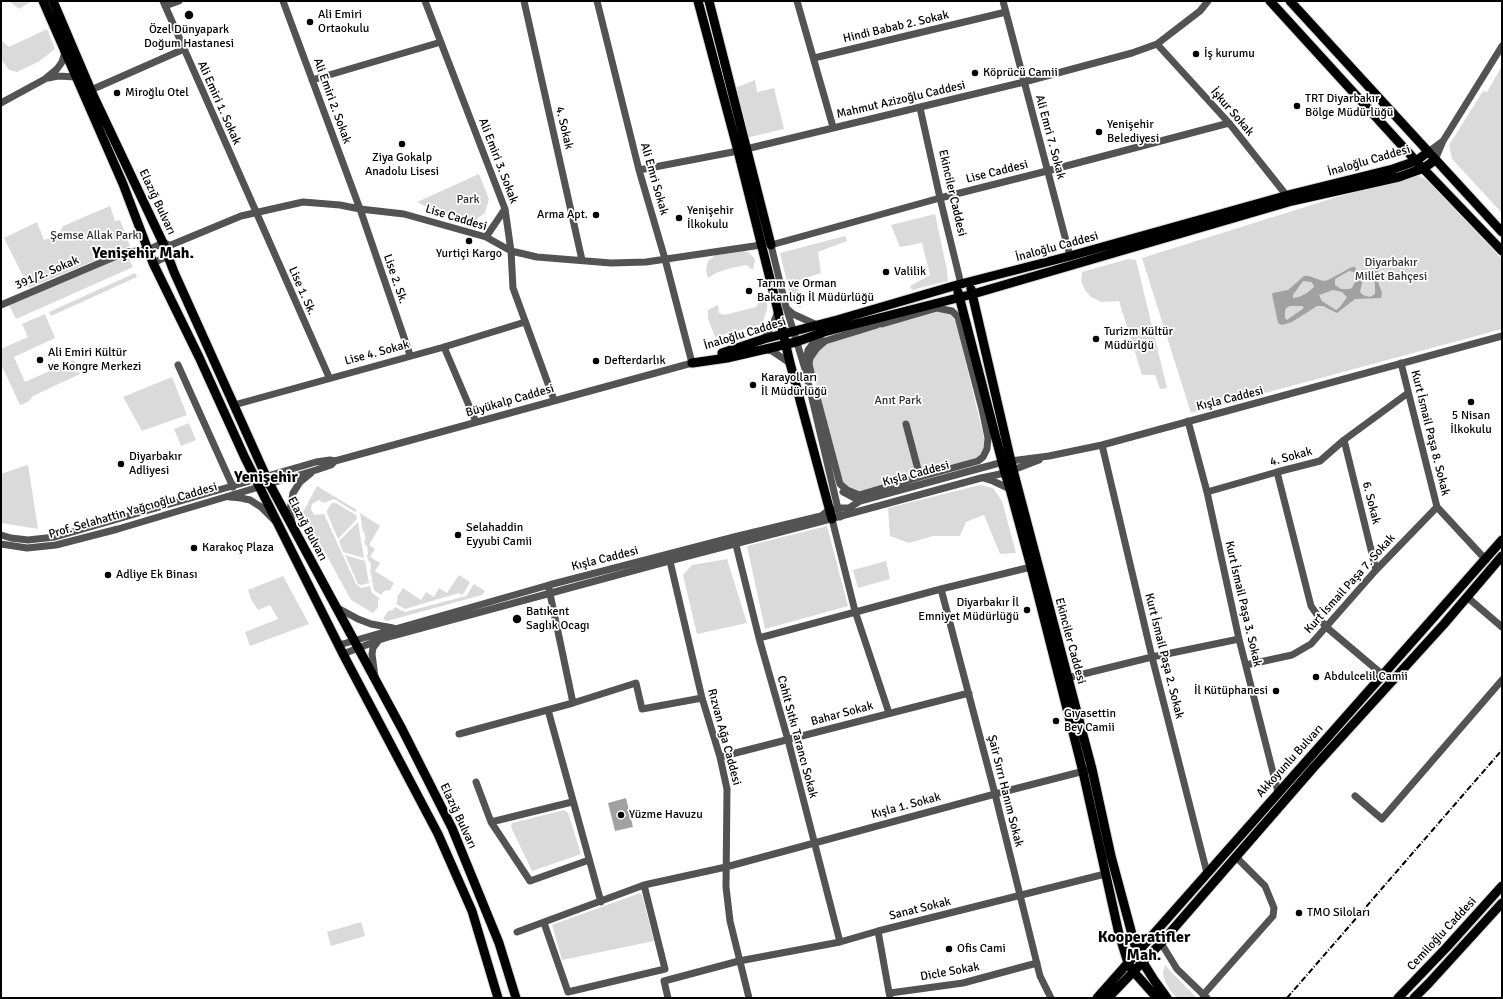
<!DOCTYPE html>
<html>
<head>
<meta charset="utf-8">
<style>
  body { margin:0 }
  #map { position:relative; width:1503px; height:999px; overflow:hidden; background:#fff; font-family:Signika,sans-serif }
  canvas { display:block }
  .frame { position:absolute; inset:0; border:2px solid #000; pointer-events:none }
</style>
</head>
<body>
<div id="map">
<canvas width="1503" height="999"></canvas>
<div class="frame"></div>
</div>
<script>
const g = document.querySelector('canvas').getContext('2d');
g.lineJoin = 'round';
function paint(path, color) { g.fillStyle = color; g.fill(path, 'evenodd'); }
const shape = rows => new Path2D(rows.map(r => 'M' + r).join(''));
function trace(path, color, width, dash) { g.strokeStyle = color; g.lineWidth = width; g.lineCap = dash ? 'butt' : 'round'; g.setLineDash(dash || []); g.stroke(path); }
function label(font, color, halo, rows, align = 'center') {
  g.font = font + ' Signika,sans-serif'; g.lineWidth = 3.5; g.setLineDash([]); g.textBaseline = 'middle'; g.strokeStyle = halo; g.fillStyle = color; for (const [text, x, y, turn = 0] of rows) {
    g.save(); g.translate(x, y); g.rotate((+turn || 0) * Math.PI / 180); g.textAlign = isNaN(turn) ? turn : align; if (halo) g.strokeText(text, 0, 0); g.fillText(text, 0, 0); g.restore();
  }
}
paint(shape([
  [9,1,32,1,19,9],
  [47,29,55,49,38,62,17,72,9,70,1,59,1,40,9,47],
  [1502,66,1502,213,1452,159,1449,145,1483,91,1487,92],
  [755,80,757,92,774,88,784,129,746,138,735,88],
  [479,174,489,199,485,213,475,220,468,221,430,209,417,202],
  [1417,175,1427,180,1502,259,1502,329,1191,413,1142,258,1337,197],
  [110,206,115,221,120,220,130,246,29,288,4,238,37,222,44,240,59,234,63,226],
  [935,214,947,270,948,281,912,290,910,286,930,275,922,243,900,247,891,225],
  [845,236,847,241,818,252,821,273,797,281,801,308,792,302,780,253],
  [735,249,748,252,755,259,753,270,746,265,731,268,716,273,708,278,706,270,708,261,717,254],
  [127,255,133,267,16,319,9,305],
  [1128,259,1136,260,1167,388,1160,389,1155,375,1142,375,1119,301,1101,302,1091,297,1085,290,1081,281,1082,272],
  [135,273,137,277,51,316,49,312],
  [767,299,767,309,762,324,715,337,708,319,708,310,718,305,719,313,724,315,756,307,759,302],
  [937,311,948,312,956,321,986,447,982,456,975,460,857,493,840,482,811,363,816,352,825,343],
  [45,314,55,338,14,357,25,382,74,360,80,374,33,396,28,402,20,405,1,364,1,349,28,337,22,324],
  [172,377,187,415,142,431,123,397],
  [189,423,196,440,181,446,174,429],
  [27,465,28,465,38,529,1,523,1,474],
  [980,485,993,488,1002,501,1016,553,1000,554,984,515,966,522,960,536,933,536,909,543,890,536,888,508],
  [317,486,357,510,355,512,334,499,324,503,319,500,312,504,311,509,314,515,324,514,356,584,361,588,370,586,372,593,380,599,378,600,378,607,373,613,351,600,303,512],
  [332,503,336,503,356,515,357,519,338,539,327,513,327,510],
  [360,513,380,526,369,545,375,549,370,557,380,563,375,571,394,583,390,590,384,591,381,595,374,590,370,569,371,569,370,561,368,561,367,555,368,554,367,545,365,546,364,540,366,539,364,532,363,532],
  [358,522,364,558,343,552,339,541],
  [827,526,848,606,765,629,747,546],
  [345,555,365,561,369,583,361,585,358,584],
  [727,559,747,623,697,634,683,575,692,565],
  [886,561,890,579,858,588,853,570],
  [459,575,470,582,464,593,461,595,459,593,405,609,396,604,398,600,397,597,403,588,421,600,426,592,434,597,439,588,447,593],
  [283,576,309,624,250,646,245,632,278,619,270,605,258,610,251,599,248,590],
  [474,584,485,591,482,595,387,621,383,619,388,611,393,610,395,607,405,612,466,596],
  [564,810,568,813,581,854,532,871,511,827,512,823],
  [640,893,642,895,654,941,562,960,552,925],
  [361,922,365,936,331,946,327,932],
  [1165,965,1174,975,1197,998,1177,998,1169,989,1165,981,1163,973]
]), '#dadada');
paint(shape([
  [1376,266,1378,269,1377,279,1382,293,1381,298,1355,299,1337,313,1323,306,1317,306,1292,322,1282,325,1278,323,1272,294,1273,293,1288,290,1304,276,1309,276,1323,281,1328,280,1352,267,1355,267,1358,274,1361,276],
  [1349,271,1354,272,1356,280,1352,288,1349,289,1341,289,1335,285,1335,279],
  [1365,277,1373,279,1375,284,1375,294,1370,297,1363,295,1360,292,1362,283],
  [1303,281,1311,282,1313,284,1314,287,1307,293,1299,297,1293,298,1293,295],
  [1333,290,1342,292,1347,297,1340,307,1336,310,1322,301,1319,295],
  [1290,306,1302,306,1304,308,1287,320,1285,318,1285,311,1286,308],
  [626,798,633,827,615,831,608,803]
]), '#a1a1a1');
const major = shape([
  [43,1,123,184,153,263,199,357,245,458,343,654,438,834,472,911,498,998],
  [53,1,93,95,163,243,174,272,269,483,402,729,452,828,499,943,516,998],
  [698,1,738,151,778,311,790,363,832,519],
  [709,1,771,245],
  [1270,1,1416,161,1502,251],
  [1290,1,1502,232],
  [971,289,1013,470,1092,769,1111,856,1137,953,1154,980,1167,998],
  [958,292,1005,473,1010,489,1031,567,1083,772,1119,934,1128,963,1133,971,1157,998],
  [722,353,764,339,837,320,957,285,1070,256,1292,194,1393,169,1416,161,1428,152],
  [692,363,727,358,796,342,824,332,973,294,1292,201,1399,177,1424,168,1435,160],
  [1097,998,1502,540],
  [1108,998,1161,943,1314,767,1444,624,1502,556],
  [1398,998,1446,948,1502,886],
  [1414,998,1429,983,1502,903]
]);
trace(major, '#dbdbdb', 11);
trace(shape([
  [163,1,329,377],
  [283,1,360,209,410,355],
  [425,1,505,209,511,251,513,288,554,400],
  [524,1,582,260],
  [797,1,833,127],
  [1003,1,1070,256],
  [165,6,179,1],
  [1157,44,1229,123,1287,196],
  [814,58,1006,12],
  [48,78,58,76,76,77],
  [312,80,441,42],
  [91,90,184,49],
  [1,103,45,79,57,69,62,62,65,52],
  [920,108,940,198,961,284],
  [746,149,1024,82,1132,53,1157,44,1200,11,1208,1],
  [1428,152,1443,141,1502,46],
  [1435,160,1443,141],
  [639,170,738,151],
  [486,237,505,209],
  [171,245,241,216,303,202,340,205,360,209,404,214,486,237,511,251,537,257,611,263,646,262,761,245],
  [153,263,168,256,169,253],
  [1,305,126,252,148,250,163,243,167,244],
  [786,308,793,314,817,325],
  [882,324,937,308,952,311,958,317,982,409,988,438,987,449,983,457,978,461,920,477],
  [764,339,774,322,778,311],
  [444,347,476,422],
  [764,349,772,351,790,363],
  [806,363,808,350,814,342,823,333],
  [1401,363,1437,507,1486,560],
  [178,365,233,487],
  [811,372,809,364,810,358,817,348,825,341,877,325],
  [815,390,840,484,847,490,859,495,920,477,906,424],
  [234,405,444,347,525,322],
  [1188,421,1207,492,1239,639,1278,792],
  [1344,440,1376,570],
  [1102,445,1152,657,1207,873],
  [1277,472,1311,606,1325,626,1383,675],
  [983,478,993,481,1010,489],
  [843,492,860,501],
  [1207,492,1277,472,1320,461,1344,440,1408,393],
  [230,497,241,498,250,500,261,507,274,520],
  [840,517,805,369,786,307,771,245,940,198,1047,171,1229,123],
  [832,519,855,611,889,713],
  [292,523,290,510,293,493,300,482,311,473],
  [1,535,11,538,28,540,55,537,316,462,330,460,335,461,692,363,665,259,639,170,597,1],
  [735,541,759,638,788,740,840,942],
  [1,544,27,548,56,545,118,529,316,470,331,465,335,461],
  [669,557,702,698,720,757,727,789,726,887,730,921,749,998],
  [941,589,995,794,1040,976,1051,998],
  [1467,597,1502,627],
  [336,607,358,619,371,624,393,628],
  [759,638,941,589,1031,567],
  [339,645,549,585,734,537,821,516,829,510,838,508,849,508,860,501,1003,462,1049,456,1102,445,1502,336],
  [343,654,379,640],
  [1246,665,1292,655,1311,644,1376,570,1437,507],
  [375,677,372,654,373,648,379,640,392,636,669,561,823,521,981,478,1005,473,1039,460],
  [1067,678,1152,657,1239,639],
  [573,703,636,683,642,709,702,698],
  [548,710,601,902],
  [459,734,573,703,549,589],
  [720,757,969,693],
  [476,782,491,822,572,802],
  [1355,796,1382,819,1502,680],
  [491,822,530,881,589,860],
  [544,923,568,992,665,969,644,885],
  [878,931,890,998],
  [517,932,644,885,726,867,995,794,1088,770],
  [1161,943,1177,969,1207,998],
  [890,993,963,983,1037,963],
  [1203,995,1273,916,1274,908,1265,886,1236,857],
  [668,998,664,981,739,961,840,942,878,931,1105,874]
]), '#535353', 7);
trace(major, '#000', 9);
trace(shape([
  [1287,998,1502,750]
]), '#000', 2, [6, 2, 1, 2]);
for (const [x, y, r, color] of [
  [189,15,5,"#000"],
  [310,22,4,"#000"],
  [1196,54,4,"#000"],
  [975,73,4,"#000"],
  [117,93,4,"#000"],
  [1297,106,4,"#000"],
  [1099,132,4,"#000"],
  [402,144,4,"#000"],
  [596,215,4,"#000"],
  [679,218,4,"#000"],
  [469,241,4,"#000"],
  [886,272,4,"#000"],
  [749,291,4,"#000"],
  [1096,339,4,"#000"],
  [40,360,4,"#000"],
  [596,361,4,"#000"],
  [753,385,4,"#000"],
  [1471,402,4,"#000"],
  [121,464,4,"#000"],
  [458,535,4,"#000"],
  [194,548,4,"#000"],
  [108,575,4,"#000"],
  [1027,610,4,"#000"],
  [517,619,5,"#000"],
  [1316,677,4,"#000"],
  [1276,691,4,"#000"],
  [1056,721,4,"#000"],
  [621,815,4,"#000"],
  [1299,913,4,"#000"],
  [949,949,4,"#000"]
]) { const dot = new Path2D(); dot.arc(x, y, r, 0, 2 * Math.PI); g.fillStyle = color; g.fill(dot); trace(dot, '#fff', 1.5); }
label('12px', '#000', '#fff', [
  ["Ali Emiri",318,15],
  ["Ortaokulu",318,29],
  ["Özel Dünyapark",189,30,"center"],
  ["Doğum Hastanesi",189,44,"center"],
  ["İş kurumu",1204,54],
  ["Köprücü Camii",983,73],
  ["Miroğlu Otel",125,93],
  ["TRT Diyarbakır",1305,99],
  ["Bölge Müdürlüğü",1305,113],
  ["Yenişehir",1107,125],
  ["Belediyesi",1107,139],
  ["Ziya Gokalp",402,158,"center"],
  ["Anadolu Lisesi",402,172,"center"],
  ["Yenişehir",687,211],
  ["İlkokulu",687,225],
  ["Arma Apt.",588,215,"right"],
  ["Yurtiçi Kargo",469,254,"center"],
  ["Valilik",894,272],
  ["Tarım ve Orman",757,284],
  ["Bakanlığı İl Müdürlüğü",757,298],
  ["Turizm Kültür",1104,332],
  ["Müdürlğü",1104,346],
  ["Ali Emiri Kültür",48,353],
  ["ve Kongre Merkezi",48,367],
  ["Defterdarlık",604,361],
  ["Karayolları",761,378],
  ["İl Müdürlüğü",761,392],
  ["5 Nisan",1471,416,"center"],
  ["İlkokulu",1471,430,"center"],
  ["Diyarbakır",129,457],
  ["Adliyesi",129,471],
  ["Selahaddin",466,528],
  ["Eyyubi Camii",466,542],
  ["Karakoç Plaza",202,548],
  ["Adliye Ek Binası",116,575],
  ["Diyarbakır İl",1019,603,"right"],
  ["Emniyet Müdürlüğü",1019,617,"right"],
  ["Batıkent",526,612],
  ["Saglık Ocagı",526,626],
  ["Abdulcelil Camii",1324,677],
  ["İl Kütüphanesi",1268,691,"right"],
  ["Gıyasettin",1064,714],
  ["Bey Camii",1064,728],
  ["Yüzme Havuzu",629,815],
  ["TMO Siloları",1307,913],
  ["Ofis Cami",957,949]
], 'left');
label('12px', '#000', '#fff', [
  ["Hindi Babab 2. Sokak",896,27,-13],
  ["Mahmut Azizoğlu Caddesi",901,100,-13],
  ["Ali Emiri 2. Sokak",332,101,70],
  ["Ali Emiri 1. Sokak",219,103,66],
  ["İşkur Sokak",1232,112,49],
  ["4. Sokak",564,128,77],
  ["Ali Emri 7. Sokak",1050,137,75],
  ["Ali Emiri 3. Sokak",498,161,69],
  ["İnaloğlu Caddesi",1369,161,-16],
  ["Lise Caddesi",997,172,-14],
  ["Ali Emri Sokak",654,179,74],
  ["Ekinciler Caddesi",952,193,77],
  ["Elazığ Bulvarı",157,202,65],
  ["Lise Caddesi",456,218,17],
  ["İnaloğlu Caddesi",1057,247,-15],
  ["391/2. Sokak",47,273,-23],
  ["Lise 2. Sk.",395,279,71],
  ["Lise 1. Sk.",302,291,66],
  ["İnaloğlu Caddesi",745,334,-17],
  ["Lise 4. Sokak",377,353,-15],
  ["Kışla Caddesi",1230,399,-14],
  ["Büyükalp Caddesi",510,401,-16],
  ["Kurt İsmail Paşa 8. Sokak",1430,433,76],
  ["4. Sokak",1291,457,-15],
  ["Kışla Caddesi",916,474,-15],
  ["6. Sokak",1371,503,76],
  ["Prof. Selahattin Yağcıoğlu Caddesi",133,511,-16],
  ["Elazığ Bulvarı",307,529,62],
  ["Kışla Caddesi",605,559,-14],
  ["Kurt İsmail Paşa 7. Sokak",1350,584,-48],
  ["Kurt İsmail Paşa 3. Sokak",1243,604,77],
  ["Ekinciler Caddesi",1070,641,75],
  ["Kurt İsmail Paşa 2. Sokak",1164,656,76],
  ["Bahar Sokak",842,714,-15],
  ["Rızvan Ağa Caddesi",724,737,75],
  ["Cahit Sıtkı Tarancı Sokak",797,737,75],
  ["Akkoyunlu Bulvarı",1290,761,-48],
  ["Şair Sırrı Hanım Sokak",1005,791,76],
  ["Kışla 1. Sokak",906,806,-15],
  ["Elazığ Bulvarı",458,816,65],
  ["Sanat Sokak",920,909,-14],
  ["Cemiloğlu Caddesi",1442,934,-47],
  ["Dicle Sokak",950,972,-10]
]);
label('12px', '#313131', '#fff', [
  ["Park",468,200],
  ["Şemse Allak Parkı",96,236],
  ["Diyarbakır",1391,263],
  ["Millet Bahçesi",1391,277],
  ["Anıt Park",898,401]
]);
label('bold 16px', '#000', '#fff', [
  ["Yenişehir Mah.",143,254],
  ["Yenişehir",266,478],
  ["Kooperatifler",1144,938],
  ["Mah.",1144,956]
]);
</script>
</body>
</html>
